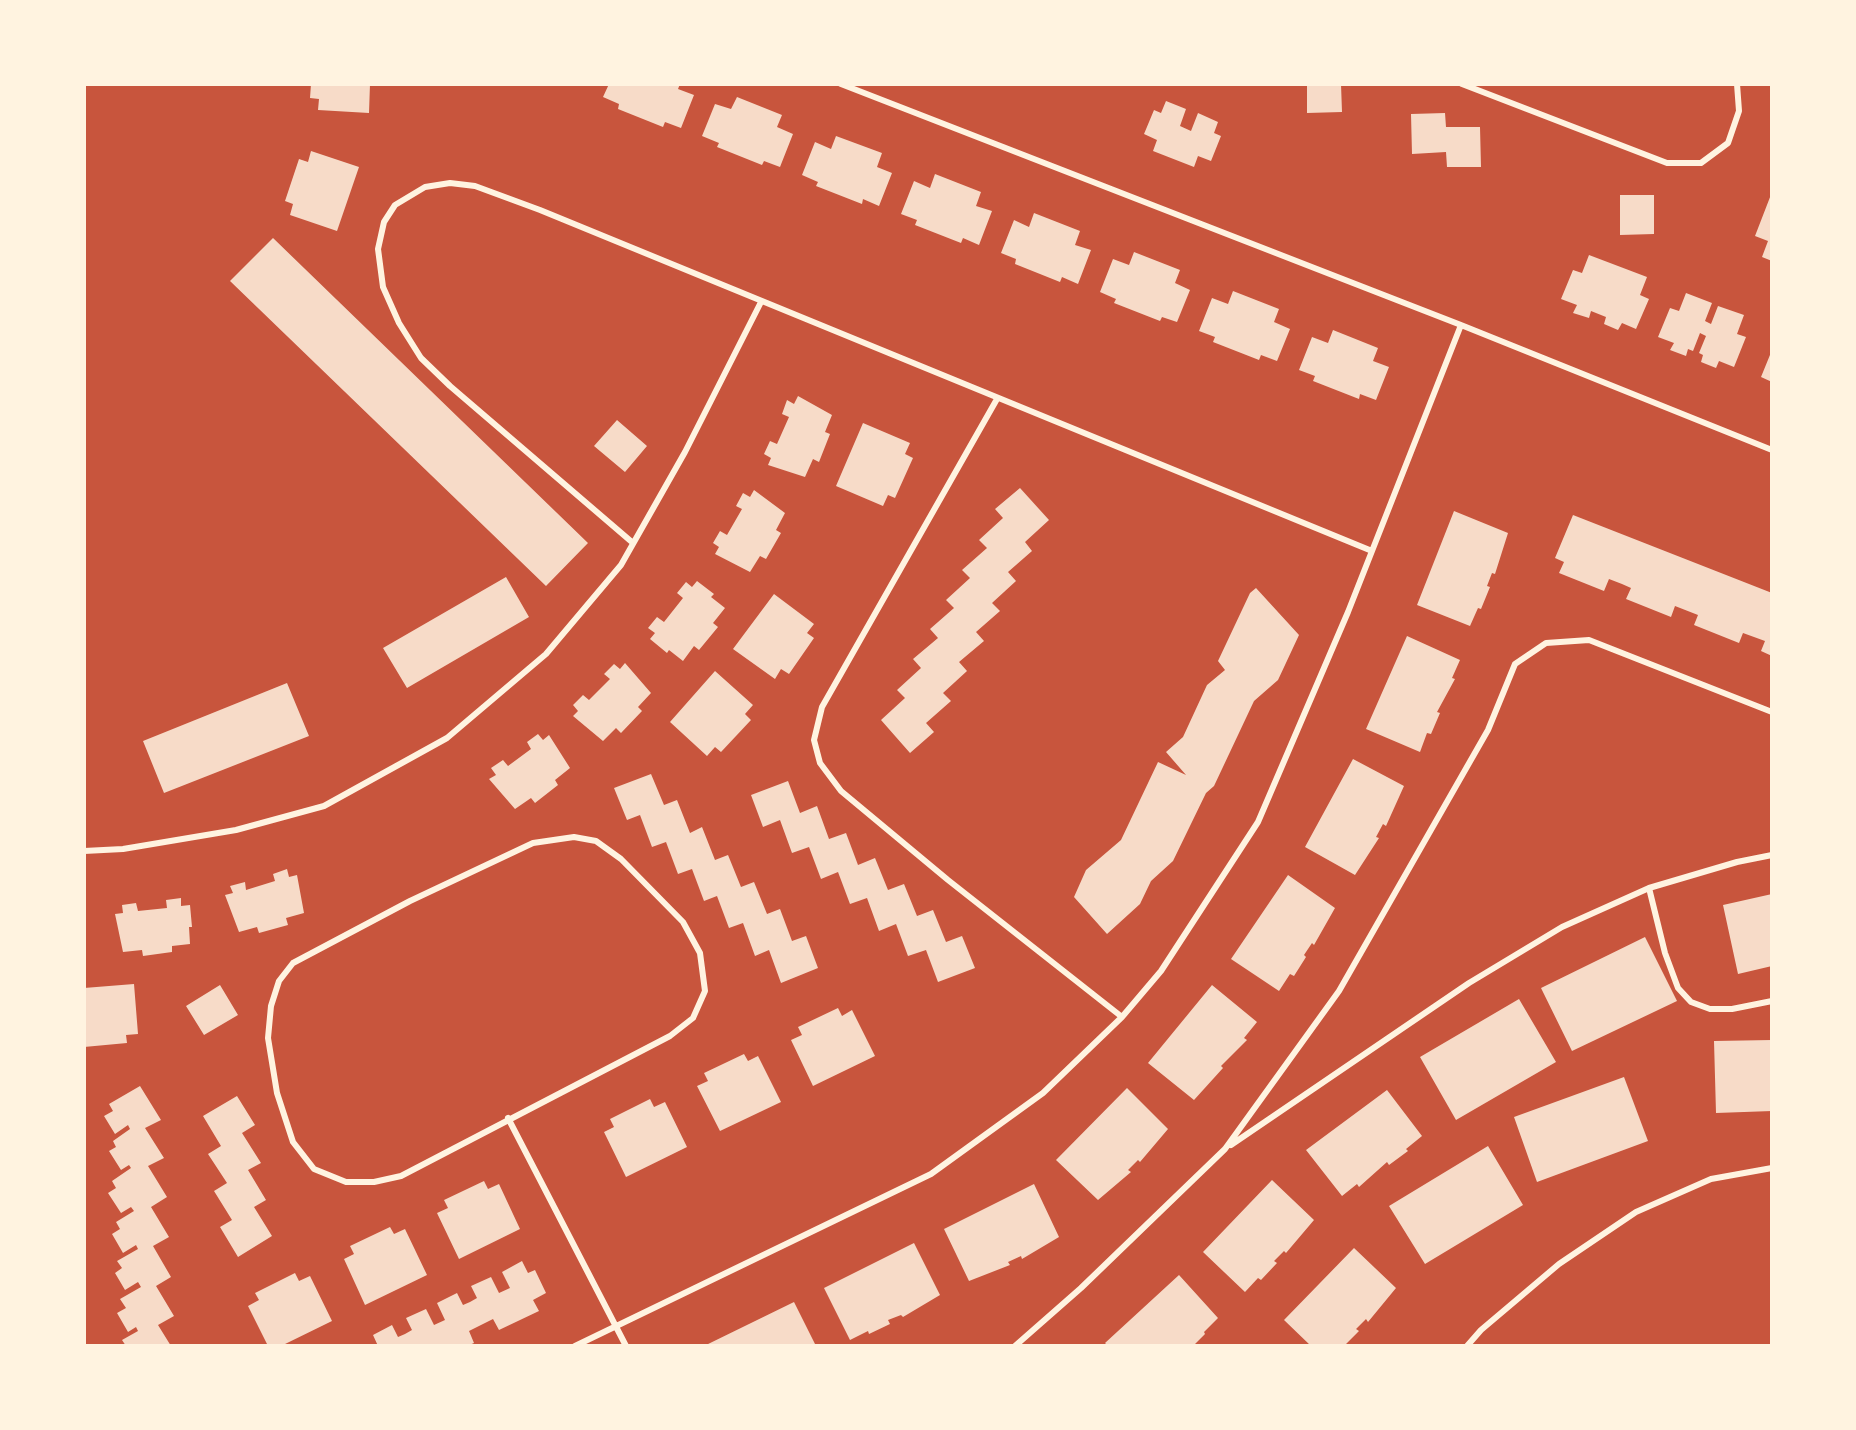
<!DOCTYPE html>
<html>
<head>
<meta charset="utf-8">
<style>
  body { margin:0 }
  #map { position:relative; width:1856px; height:1430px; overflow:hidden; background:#c8553d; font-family:Figtree,sans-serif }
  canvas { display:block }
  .frame { position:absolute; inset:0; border:86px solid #fff3e0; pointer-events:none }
</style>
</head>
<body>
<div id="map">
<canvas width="1856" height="1430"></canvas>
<div class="frame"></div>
</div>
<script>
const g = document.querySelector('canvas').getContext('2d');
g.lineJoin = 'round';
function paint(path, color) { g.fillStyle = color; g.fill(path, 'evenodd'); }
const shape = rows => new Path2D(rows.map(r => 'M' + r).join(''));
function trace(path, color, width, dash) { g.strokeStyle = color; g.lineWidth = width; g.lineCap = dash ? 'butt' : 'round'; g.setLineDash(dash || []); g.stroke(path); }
paint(shape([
  [311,84,370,84,369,113,318,110,319,99,310,98],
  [609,84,680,84,678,89,694,95,681,128,665,122,663,127,618,109,619,104,603,97],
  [1307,84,1341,84,1342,112,1307,113],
  [737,97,782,115,777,127,793,134,780,167,764,161,762,165,717,147,719,143,702,136,715,104,731,109],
  [1166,101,1186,109,1180,126,1191,131,1198,113,1218,122,1214,133,1221,136,1211,161,1198,156,1194,167,1153,151,1157,140,1144,134,1154,110,1161,113],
  [1445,113,1446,127,1480,127,1481,167,1447,167,1446,152,1412,154,1411,114],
  [836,136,882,153,877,167,892,173,879,206,863,199,862,204,816,186,818,182,802,175,815,142,831,149],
  [311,151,359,167,337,231,290,215,293,204,285,201,299,159,308,162],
  [935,174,981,192,976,206,992,211,979,245,963,238,961,243,915,225,917,220,901,214,914,181,930,188],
  [1772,192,1772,261,1762,257,1768,241,1755,236],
  [1620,195,1654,195,1654,234,1620,235],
  [1034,213,1080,231,1075,245,1091,250,1078,284,1062,277,1060,282,1015,264,1016,259,1001,253,1014,220,1029,227],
  [273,238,588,543,546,586,230,281],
  [1134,252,1180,270,1175,283,1190,290,1177,322,1162,317,1160,321,1114,303,1116,299,1100,292,1113,259,1129,265],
  [1589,255,1647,277,1640,295,1649,299,1636,329,1622,323,1618,330,1604,324,1606,317,1591,311,1589,318,1573,313,1577,305,1561,299,1573,270,1582,273],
  [1233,291,1279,309,1274,322,1290,329,1277,361,1261,355,1259,360,1213,342,1215,337,1199,331,1212,298,1228,304],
  [1686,293,1712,303,1705,321,1711,324,1718,306,1744,315,1737,334,1746,337,1734,367,1719,361,1716,368,1701,362,1703,355,1699,353,1706,336,1700,333,1693,351,1688,349,1686,356,1670,350,1674,343,1658,337,1670,308,1679,311],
  [1333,330,1378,348,1373,361,1389,367,1376,400,1360,394,1359,399,1313,381,1315,376,1299,370,1312,337,1328,343],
  [1772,350,1772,382,1761,377],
  [798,396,832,415,825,432,830,434,819,462,813,459,805,477,768,465,771,458,764,454,770,441,777,444,789,417,782,414,787,400,794,404],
  [617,420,647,446,625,472,594,446],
  [863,423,910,443,905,454,913,458,895,498,888,495,883,506,836,486],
  [1020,488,1049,520,1025,542,1032,551,1008,572,1016,581,992,603,1000,611,976,632,984,641,959,662,967,671,943,693,951,701,926,723,934,732,910,753,881,720,905,698,897,690,921,668,913,659,938,638,930,629,954,608,946,600,970,578,962,570,987,548,979,540,1003,518,995,509],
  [754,490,785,513,776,530,781,533,766,559,760,556,750,572,715,554,719,547,713,543,720,531,727,535,742,509,736,506,743,493,750,497],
  [1454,511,1508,533,1495,574,1492,573,1487,586,1490,587,1481,609,1478,608,1470,626,1417,605],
  [1573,515,1772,593,1772,656,1761,651,1765,641,1743,633,1739,643,1694,625,1698,615,1675,606,1671,617,1626,599,1631,588,1622,584,1609,579,1604,591,1559,573,1564,562,1555,558],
  [506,577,529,617,407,688,383,648],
  [697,581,714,594,711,597,725,608,713,623,718,627,699,650,694,646,683,661,669,650,667,653,650,639,655,633,648,628,657,617,664,622,683,598,677,593,686,582,692,587],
  [1256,588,1299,635,1278,680,1254,701,1214,786,1206,793,1173,861,1151,881,1140,904,1107,934,1074,897,1086,870,1121,840,1158,762,1186,775,1166,752,1183,737,1207,685,1225,670,1218,661,1250,593],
  [774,594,814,624,807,633,814,638,789,674,781,669,775,679,733,649],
  [1407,636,1460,660,1452,678,1455,679,1437,712,1440,713,1431,734,1427,733,1420,752,1366,729],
  [625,663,651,693,638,707,642,711,621,733,616,728,603,741,573,716,578,711,573,705,583,695,589,700,610,679,604,674,614,664,620,669],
  [715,671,753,705,745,714,751,720,721,752,715,747,707,756,670,722],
  [287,683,309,736,164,793,143,741],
  [538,734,543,740,549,735,570,768,555,780,558,785,535,803,531,798,515,809,489,779,496,775,491,768,503,760,508,766,531,749,527,742],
  [1353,759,1404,786,1386,826,1383,824,1376,837,1379,838,1355,875,1305,847],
  [651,774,664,805,677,800,690,833,702,827,715,860,728,855,741,887,754,882,767,914,780,909,792,941,806,936,818,968,781,983,769,950,755,956,743,923,729,928,717,896,704,901,692,869,678,874,666,842,652,847,640,815,627,820,614,788],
  [788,781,800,813,817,806,829,839,846,833,858,865,875,858,888,890,904,884,917,916,933,910,946,942,962,936,975,968,938,982,926,950,908,956,896,924,879,931,867,898,850,904,838,872,821,879,809,847,792,853,780,820,763,827,751,795],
  [287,869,289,877,297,875,304,913,286,918,288,925,259,933,257,927,239,932,225,895,233,893,230,886,245,882,246,890,275,881,273,874],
  [1288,875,1335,908,1314,945,1312,943,1304,955,1306,957,1294,976,1290,974,1279,991,1231,959],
  [1772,894,1772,966,1738,974,1723,905],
  [181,898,181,906,190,905,192,927,189,927,190,944,172,946,172,952,143,956,142,950,123,952,115,914,123,913,122,905,136,903,138,911,167,908,166,900],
  [1645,937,1677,1001,1572,1051,1541,988],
  [134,984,138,1034,126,1035,127,1043,84,1047,84,988],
  [220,985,238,1015,204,1035,186,1006],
  [1212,985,1257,1022,1244,1038,1247,1040,1221,1066,1223,1068,1194,1100,1148,1063],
  [1519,999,1556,1062,1456,1120,1420,1057],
  [838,1008,842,1016,852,1010,875,1056,813,1086,791,1040,802,1035,798,1027],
  [1772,1040,1772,1111,1716,1113,1714,1041],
  [744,1054,748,1061,758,1056,781,1102,720,1131,697,1086,708,1081,704,1073],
  [1624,1077,1648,1141,1537,1182,1514,1117],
  [140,1086,161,1120,145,1128,164,1158,148,1166,167,1197,151,1207,169,1237,153,1246,171,1277,156,1286,174,1316,158,1325,171,1346,126,1346,122,1340,138,1331,136,1327,128,1332,117,1313,126,1308,120,1299,141,1287,138,1282,125,1290,115,1273,122,1268,117,1261,138,1249,136,1245,123,1253,112,1234,120,1229,116,1222,134,1211,131,1207,121,1213,108,1193,116,1188,112,1181,131,1168,129,1165,121,1170,109,1151,116,1147,113,1141,130,1129,128,1125,115,1134,104,1116,113,1111,109,1104],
  [1127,1088,1168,1129,1140,1162,1138,1160,1128,1170,1131,1172,1098,1200,1056,1160],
  [1387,1090,1422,1136,1406,1149,1408,1151,1389,1165,1387,1162,1359,1187,1357,1184,1342,1196,1306,1150],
  [237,1096,255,1125,242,1133,261,1163,248,1170,266,1200,254,1207,272,1236,238,1257,220,1227,232,1220,214,1191,227,1183,208,1154,221,1146,203,1116],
  [650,1099,654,1107,665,1102,687,1147,626,1177,604,1132,614,1127,610,1119],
  [1488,1146,1523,1205,1425,1264,1389,1206],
  [1272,1180,1314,1220,1286,1253,1284,1251,1274,1261,1277,1263,1261,1280,1258,1278,1245,1292,1203,1252],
  [484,1181,488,1189,499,1184,520,1229,459,1259,437,1213,448,1208,444,1200],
  [1034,1184,1059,1237,1022,1259,1021,1256,1008,1262,1010,1265,969,1281,944,1229],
  [390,1227,394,1234,405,1229,427,1275,365,1305,344,1259,354,1254,350,1246],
  [914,1243,940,1295,903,1317,901,1315,888,1320,890,1324,869,1334,868,1331,850,1340,824,1288],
  [1354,1248,1396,1288,1368,1322,1366,1319,1356,1329,1359,1331,1344,1346,1311,1346,1284,1320],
  [522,1261,528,1273,535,1270,546,1293,533,1300,539,1311,499,1330,493,1319,469,1331,474,1343,467,1346,378,1346,373,1335,392,1325,398,1337,405,1334,412,1330,406,1318,426,1309,434,1325,445,1320,437,1303,457,1293,463,1305,470,1302,477,1298,471,1286,491,1277,499,1293,510,1288,502,1272],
  [295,1273,299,1281,310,1276,332,1321,281,1346,268,1346,248,1306,259,1300,255,1293],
  [1179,1275,1218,1318,1204,1332,1205,1334,1193,1346,1108,1346,1105,1343],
  [794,1302,816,1346,704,1346]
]), '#f7dbc8');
trace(shape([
  [841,84,1461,325,1772,450],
  [1462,84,1667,163,1701,163,1728,143,1739,111,1737,84],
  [997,399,822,707,814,740,820,763,841,791,948,880,1122,1017],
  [633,543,450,386,421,358,399,323,383,287,378,249,384,222,395,205,425,187,450,183,475,186,540,210,1372,551],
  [574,837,596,841,621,859,683,922,700,953,705,991,693,1018,670,1036,401,1176,374,1182,346,1182,314,1169,293,1142,277,1093,268,1038,271,1006,279,981,293,963,410,901,533,843,574,837],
  [84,851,123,849,236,830,324,806,447,738,546,654,621,565,685,452,761,302],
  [1649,888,1665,953,1678,988,1691,1002,1710,1009,1732,1009,1772,1001],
  [508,1118,626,1346],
  [1231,1145,1469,983,1562,927,1649,888,1737,862,1772,855],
  [575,1346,931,1174,1043,1093,1122,1017,1161,971,1258,822,1348,612,1461,325],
  [1015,1346,1081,1288,1225,1149,1339,991,1488,730,1515,664,1546,643,1589,640,1772,712],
  [1467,1346,1481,1330,1559,1264,1636,1212,1711,1179,1772,1168]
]), '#fff3e0', 6);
</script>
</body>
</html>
